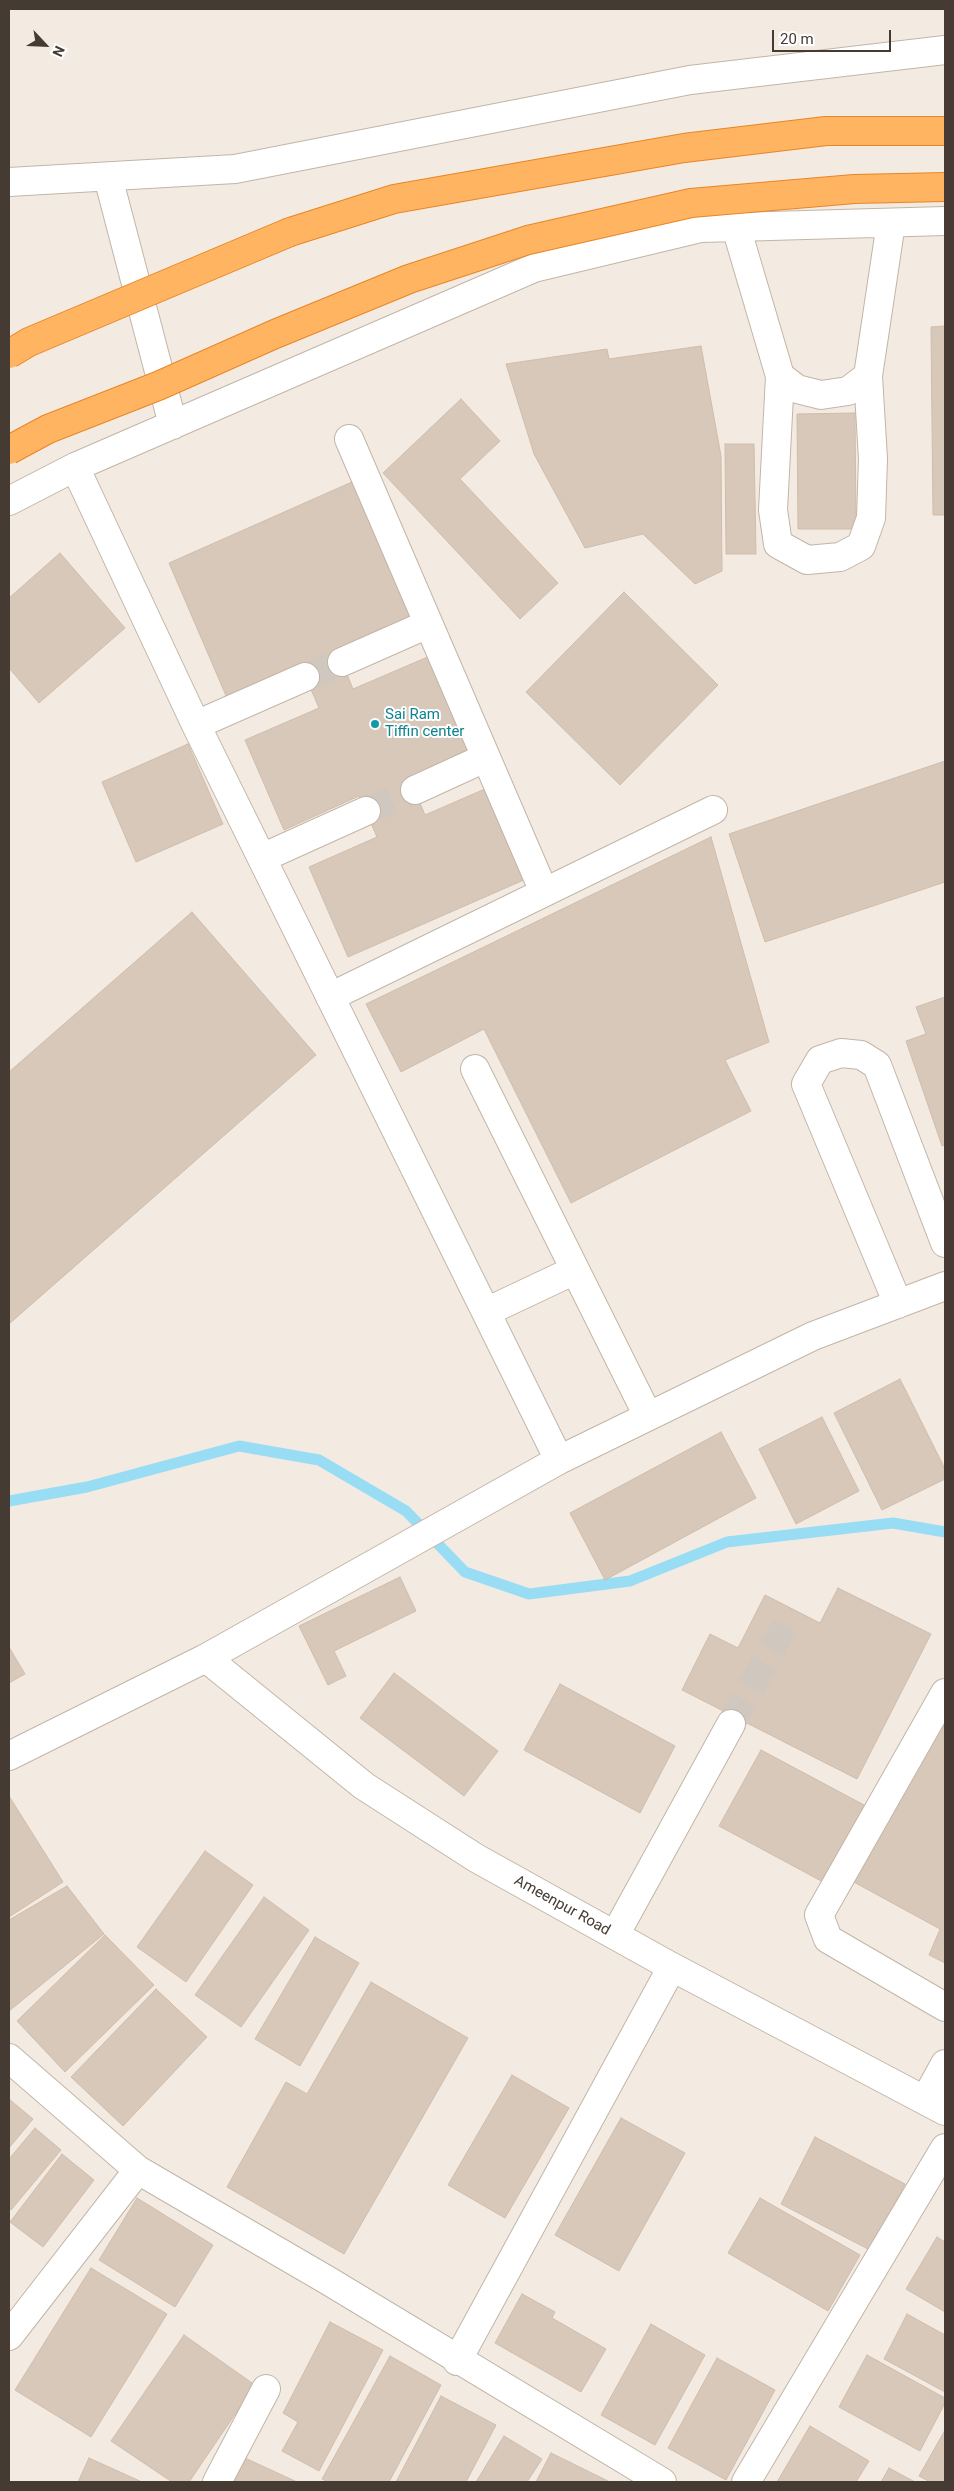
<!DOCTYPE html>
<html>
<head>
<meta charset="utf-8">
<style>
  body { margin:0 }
  #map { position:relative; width:954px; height:2491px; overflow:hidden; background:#f3ebe2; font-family:Roboto,sans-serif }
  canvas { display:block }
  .frame { position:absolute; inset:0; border:10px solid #453b32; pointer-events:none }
  .north { position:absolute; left:20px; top:20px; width:50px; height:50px; -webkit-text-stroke:4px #fff; paint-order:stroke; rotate:115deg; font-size:14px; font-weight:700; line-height:20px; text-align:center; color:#453b32 }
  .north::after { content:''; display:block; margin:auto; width:18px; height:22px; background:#453b32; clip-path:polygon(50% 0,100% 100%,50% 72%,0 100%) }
  .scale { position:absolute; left:772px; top:30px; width:119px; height:22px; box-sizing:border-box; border:2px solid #453b32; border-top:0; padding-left:6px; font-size:15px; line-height:18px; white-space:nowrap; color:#453b32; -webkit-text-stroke:4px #fff; paint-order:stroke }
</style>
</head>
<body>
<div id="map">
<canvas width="954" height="2491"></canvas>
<div class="frame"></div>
<div class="north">N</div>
<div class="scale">20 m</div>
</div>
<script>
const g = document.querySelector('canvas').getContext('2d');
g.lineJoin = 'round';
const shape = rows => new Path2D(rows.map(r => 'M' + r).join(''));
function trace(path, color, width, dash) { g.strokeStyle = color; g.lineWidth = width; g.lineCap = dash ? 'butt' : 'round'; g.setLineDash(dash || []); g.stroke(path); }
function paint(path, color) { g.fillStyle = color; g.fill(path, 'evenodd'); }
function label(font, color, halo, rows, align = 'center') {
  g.font = font + ' Roboto,sans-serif'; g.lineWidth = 4; g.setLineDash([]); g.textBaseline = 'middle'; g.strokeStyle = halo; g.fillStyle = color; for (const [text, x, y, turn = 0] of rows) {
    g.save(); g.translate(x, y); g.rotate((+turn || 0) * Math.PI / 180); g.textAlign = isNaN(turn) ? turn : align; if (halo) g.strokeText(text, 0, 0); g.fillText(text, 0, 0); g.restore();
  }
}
trace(shape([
  [9,1501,87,1487,239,1446,319,1460,406,1511,465,1572,529,1594,630,1581,727,1542,893,1523,945,1532]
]), '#99ddf5', 11);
const building = shape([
  [945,326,945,515,933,515,931,327,945,326],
  [701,346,721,456,722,571,695,584,643,534,585,548,534,454,506,364,607,349,609,359,701,346],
  [461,399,500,441,460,479,558,583,520,619,383,473,461,399],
  [855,413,856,529,798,529,797,414,855,413],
  [725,444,754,444,756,554,726,554,725,444],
  [361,478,421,615,342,662,353,689,437,653,479,749,410,779,425,815,494,785,533,876,348,957,309,867,377,837,359,796,284,830,245,740,319,708,301,666,227,698,169,563,361,478],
  [60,553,125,628,39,703,9,668,9,598,60,553],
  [624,592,718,685,620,785,526,692,624,592],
  [188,744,223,824,136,862,102,782,188,744],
  [945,761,945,882,765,942,729,834,945,761],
  [711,837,769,1042,725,1060,751,1111,571,1203,484,1029,401,1072,366,1004,711,837],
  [192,912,316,1055,9,1324,9,1072,192,912],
  [945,997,945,1145,942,1146,906,1041,926,1034,916,1007,945,997],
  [900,1379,945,1469,945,1479,882,1510,834,1413,900,1379],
  [822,1417,859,1491,796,1524,759,1449,822,1417],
  [721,1432,756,1498,605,1580,570,1513,721,1432],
  [400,1577,416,1611,334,1651,346,1676,328,1685,299,1626,400,1577],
  [838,1588,931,1634,857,1779,682,1690,710,1634,738,1648,765,1595,820,1623,838,1588],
  [9,1647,25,1674,9,1683,9,1647],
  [394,1673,498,1751,464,1796,360,1718,394,1673],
  [560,1684,675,1746,640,1813,524,1750,560,1684],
  [945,1714,945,1963,929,1955,940,1929,852,1881,945,1714],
  [761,1750,866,1806,825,1883,719,1826,761,1750],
  [9,1796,63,1882,9,1917,9,1796],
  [205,1851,253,1885,186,1982,137,1947,205,1851],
  [67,1886,104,1934,9,2011,9,1920,67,1886],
  [264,1897,309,1930,241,2027,195,1995,264,1897],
  [105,1935,154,1985,65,2072,17,2021,105,1935],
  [315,1937,359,1963,300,2066,255,2039,315,1937],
  [371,1982,468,2038,344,2254,227,2187,286,2082,307,2094,371,1982],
  [156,1989,207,2037,123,2126,71,2077,156,1989],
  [512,2075,569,2108,505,2218,448,2185,512,2075],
  [9,2099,33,2119,9,2148,9,2099],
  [621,2118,685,2153,619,2271,555,2235,621,2118],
  [35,2128,61,2150,11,2210,9,2208,9,2159,35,2128],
  [815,2137,905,2184,870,2250,781,2204,815,2137],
  [62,2154,94,2180,43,2247,10,2222,62,2154],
  [137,2198,213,2245,175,2307,99,2260,137,2198],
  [760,2198,860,2255,828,2311,728,2253,760,2198],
  [937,2237,945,2242,945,2312,906,2289,937,2237],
  [91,2268,167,2314,91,2437,15,2390,91,2268],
  [522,2294,555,2312,552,2318,606,2349,581,2392,495,2343,522,2294],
  [907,2314,945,2335,945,2392,884,2359,907,2314],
  [330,2322,383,2350,319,2471,282,2451,298,2422,283,2413,330,2322],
  [651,2324,705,2355,655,2445,601,2415,651,2324],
  [184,2335,255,2385,189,2482,172,2482,111,2441,184,2335],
  [867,2355,945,2398,945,2403,920,2451,839,2407,867,2355],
  [390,2356,441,2385,389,2482,328,2482,322,2479,390,2356],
  [717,2358,775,2390,726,2480,668,2448,717,2358],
  [441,2396,496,2425,466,2482,396,2482,441,2396],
  [810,2426,869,2461,856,2482,777,2482,810,2426],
  [945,2430,945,2482,930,2482,919,2476,945,2430],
  [504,2436,542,2459,527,2482,476,2482,504,2436],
  [551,2453,610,2482,536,2482,551,2453],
  [89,2458,142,2482,78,2482,89,2458],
  [245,2458,297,2482,234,2482,245,2458],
  [889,2468,915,2482,881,2482,889,2468]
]);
paint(building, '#d8c8ba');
trace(building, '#d0bcaa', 1);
trace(shape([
  [305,677,342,662],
  [366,811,415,790],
  [731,1724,787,1622]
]), '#d0c8bf', 28, [28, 14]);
const minor = shape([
  [108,177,173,425],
  [9,182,235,169,690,80,945,50],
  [736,227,780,376,797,389,821,395,848,391,868,376,891,223],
  [780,376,773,510,778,544,807,560,840,557,861,546,871,518,873,459,868,376],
  [349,439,544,892],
  [75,467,196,725,559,1460],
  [9,501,75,467,534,268,701,228,945,221],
  [342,662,428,624],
  [196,725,305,677],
  [415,790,485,758],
  [262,858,366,811],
  [330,997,713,810],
  [475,1069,648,1416],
  [898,1304,806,1084,820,1060,841,1053,861,1055,877,1065,945,1243],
  [486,1312,575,1270],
  [206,1658,364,1786,476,1858,672,1967,945,2111],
  [945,1693,819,1915,828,1939,945,2007],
  [9,1756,206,1658,559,1460,813,1336,945,1286],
  [615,1935,731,1724],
  [9,2058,138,2170,327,2280,662,2482],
  [925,2100,945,2064],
  [9,2336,138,2170],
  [457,2361,672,1967],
  [217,2482,266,2389],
  [746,2482,945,2148]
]);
const highway = shape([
  [290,232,394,199,684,148,826,131,945,131]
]);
trace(minor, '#c2b5a7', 30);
trace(highway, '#e88526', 30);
trace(minor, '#fff', 28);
trace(highway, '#ffb461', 28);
const highwayBridge = shape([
  [9,354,29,342,290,232],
  [9,450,48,429,158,386,275,334,409,279,528,240,691,203,854,189,945,187]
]);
trace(highwayBridge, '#e88526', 30, []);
trace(highwayBridge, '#ffb461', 28);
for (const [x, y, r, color] of [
  [375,724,5,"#0f9aa8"]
]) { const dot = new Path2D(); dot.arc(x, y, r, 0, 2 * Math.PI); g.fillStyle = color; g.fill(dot); trace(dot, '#fff', 2); }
label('15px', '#0d838f', '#fff', [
  ["Sai Ram",385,715],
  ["Tiffin center",385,732]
], 'left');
label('15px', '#453b32', '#fff', [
  ["Ameenpur Road",562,1906,29]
]);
</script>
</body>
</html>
